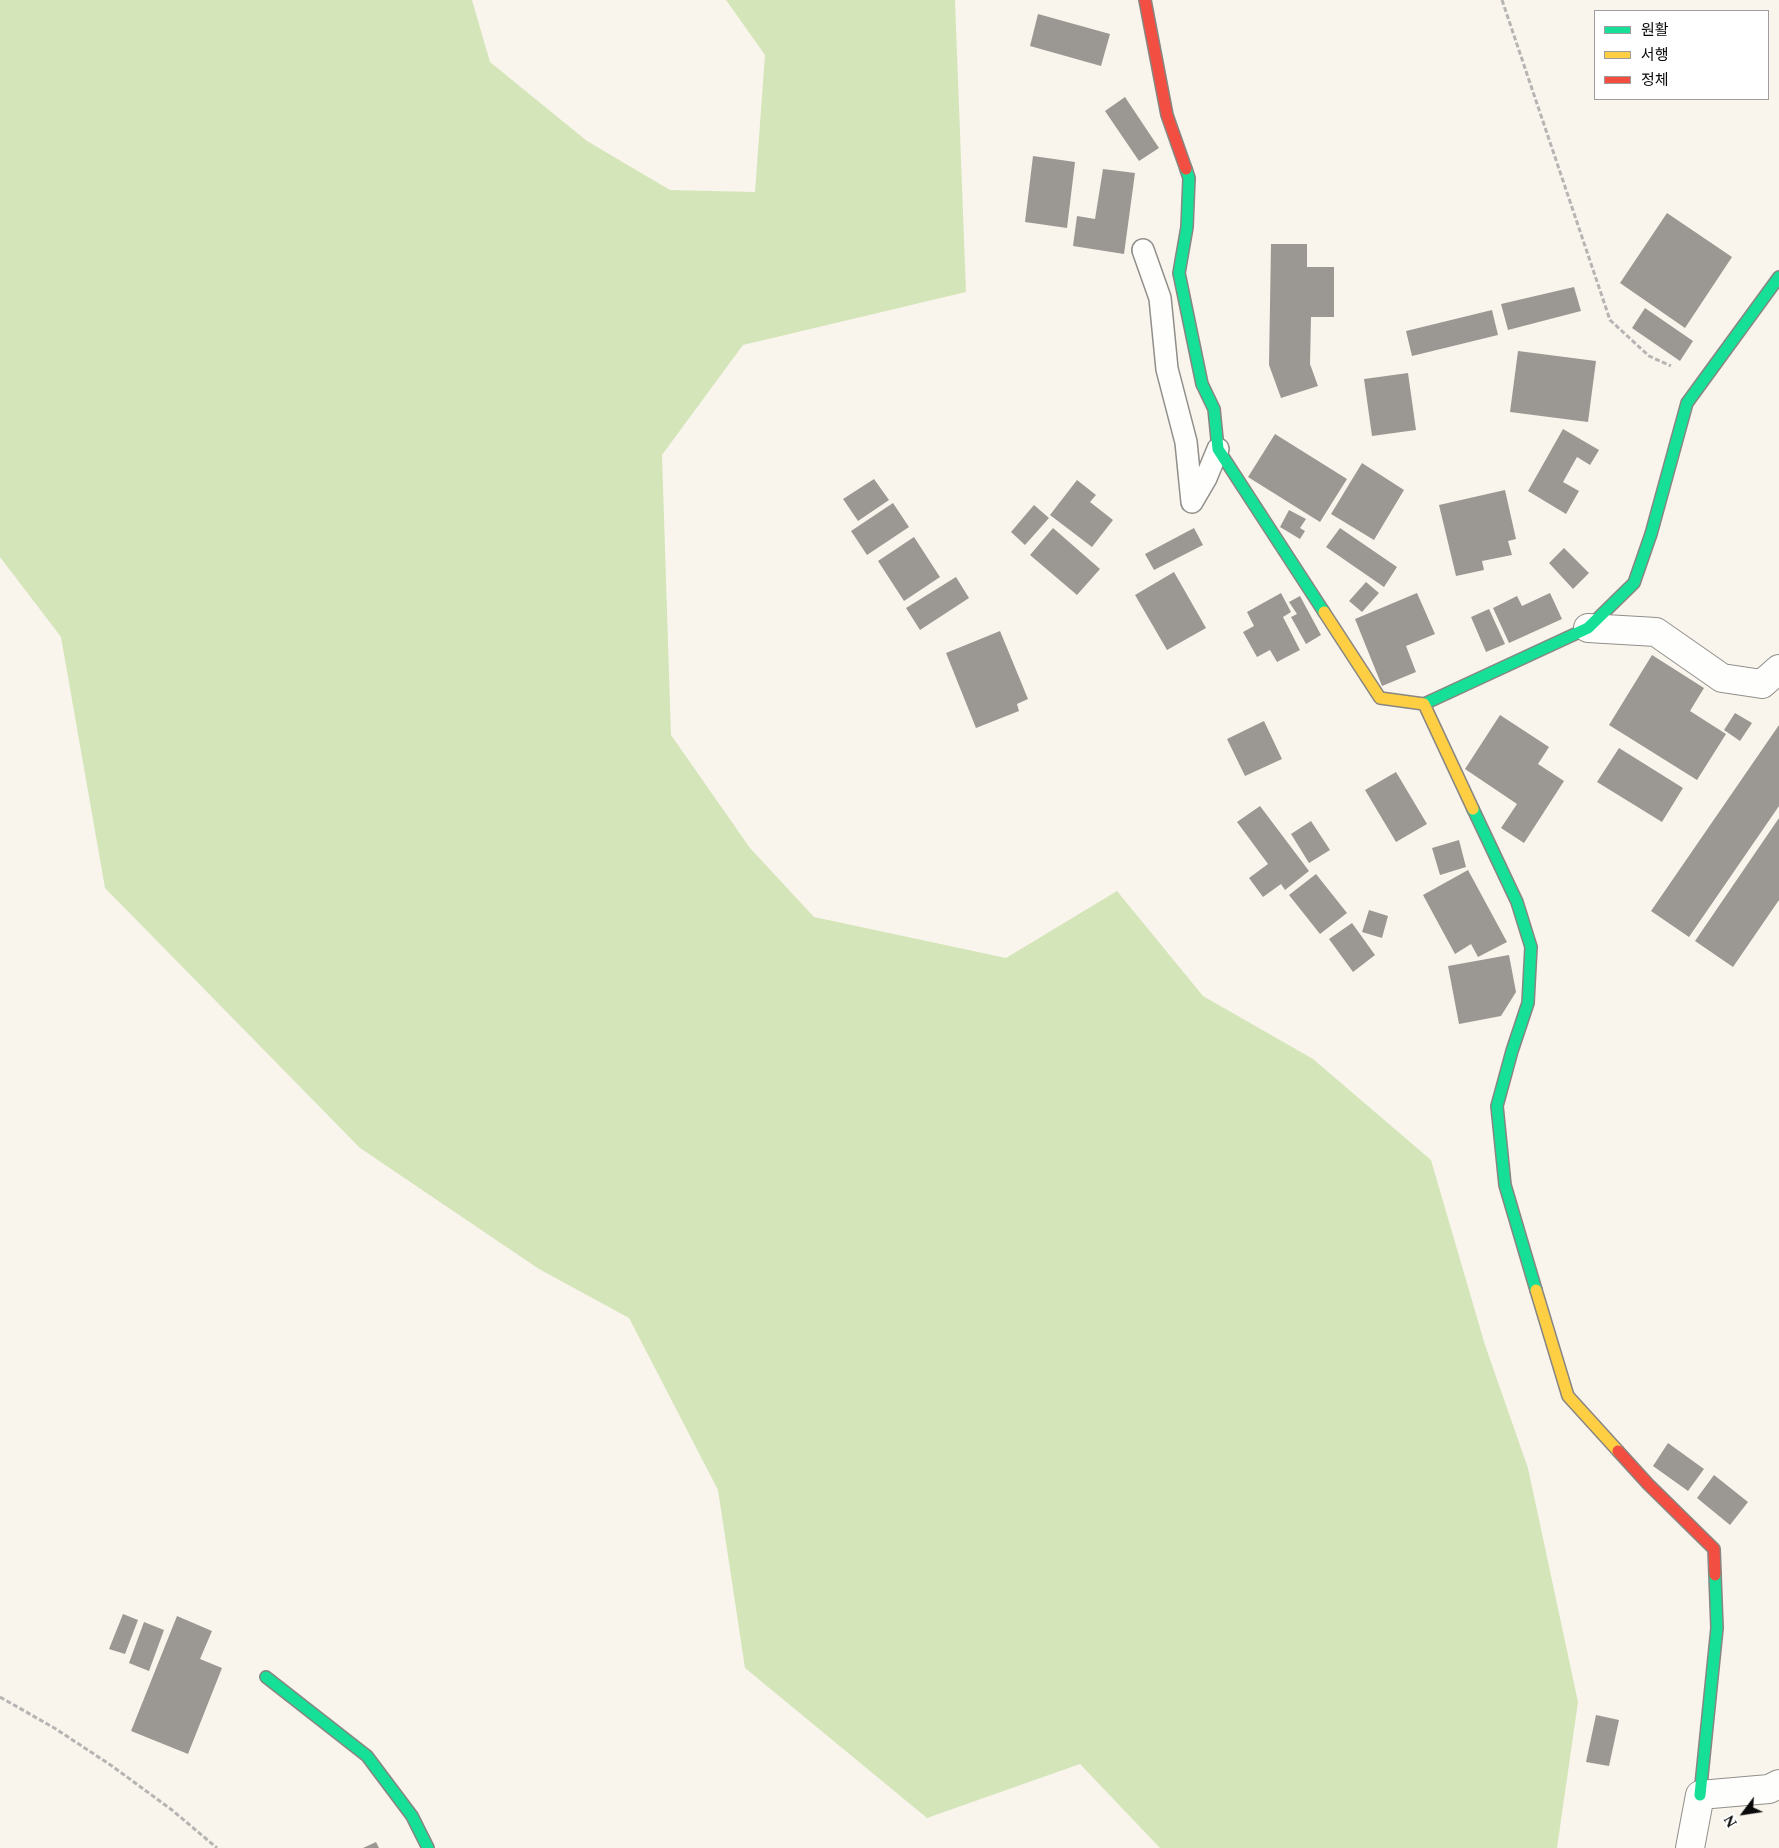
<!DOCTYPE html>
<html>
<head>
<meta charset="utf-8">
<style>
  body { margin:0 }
  #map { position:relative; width:1779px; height:1848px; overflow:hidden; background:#f9f5ec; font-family:Spectral,"Noto Sans KR",serif }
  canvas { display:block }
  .legend { position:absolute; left:1594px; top:10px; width:175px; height:90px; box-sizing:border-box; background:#fff; border:1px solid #9d9d9d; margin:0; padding:6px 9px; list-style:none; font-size:15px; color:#090909 }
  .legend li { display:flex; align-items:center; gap:10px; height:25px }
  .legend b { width:25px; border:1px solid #9d9d9d }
  .north { position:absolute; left:1719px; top:1788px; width:50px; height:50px; -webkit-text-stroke:4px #fff; paint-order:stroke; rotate:239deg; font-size:14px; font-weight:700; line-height:20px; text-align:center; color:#090909 }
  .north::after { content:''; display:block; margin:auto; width:18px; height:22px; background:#090909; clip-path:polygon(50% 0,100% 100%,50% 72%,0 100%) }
</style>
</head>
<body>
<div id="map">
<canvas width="1779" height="1848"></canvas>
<ul class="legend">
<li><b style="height:6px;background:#16e098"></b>원활</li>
<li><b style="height:6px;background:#ffcf43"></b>서행</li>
<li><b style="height:6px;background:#f24e42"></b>정체</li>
</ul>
<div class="north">N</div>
</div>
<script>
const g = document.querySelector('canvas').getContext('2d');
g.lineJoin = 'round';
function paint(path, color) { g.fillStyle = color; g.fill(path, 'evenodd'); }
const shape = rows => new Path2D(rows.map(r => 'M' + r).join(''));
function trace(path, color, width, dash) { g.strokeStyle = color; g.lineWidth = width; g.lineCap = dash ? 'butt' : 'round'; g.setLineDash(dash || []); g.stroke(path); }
paint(shape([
  [0,0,472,0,490,62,587,141,670,190,755,192,765,55,726,0,955,0,966,292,743,345,662,455,671,735,750,848,814,917,1006,958,1117,891,1203,996,1313,1059,1431,1160,1485,1345,1528,1468,1578,1702,1557,1848,1160,1848,1080,1764,927,1818,745,1668,718,1490,629,1318,539,1269,360,1148,105,888,61,637,0,557]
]), '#d5e5ba');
paint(shape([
  [1038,14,1110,34,1101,66,1030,46],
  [1125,97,1159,148,1139,161,1105,111],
  [1033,156,1075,162,1067,228,1025,222],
  [1103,169,1135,173,1124,254,1073,246,1077,216,1095,219],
  [1667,213,1732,257,1685,328,1620,283],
  [1271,244,1307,244,1307,267,1334,267,1334,317,1311,317,1310,364,1318,386,1281,398,1269,365],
  [1574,287,1581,311,1508,330,1501,304],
  [1645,308,1693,341,1680,361,1632,328],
  [1492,310,1498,335,1412,356,1406,331],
  [1518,351,1596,361,1588,422,1510,412],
  [1408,373,1416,430,1372,436,1364,379],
  [1563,429,1599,450,1590,465,1577,457,1563,482,1579,491,1566,514,1528,491],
  [1275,434,1347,479,1320,522,1248,477],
  [1362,463,1404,490,1374,540,1331,514],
  [874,479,889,500,858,521,843,499],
  [1077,480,1096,495,1090,502,1113,520,1092,547,1050,515],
  [1505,490,1516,539,1508,541,1512,555,1482,561,1484,570,1456,576,1439,505],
  [893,503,909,527,867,555,851,531],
  [1034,505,1049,518,1025,545,1011,532],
  [1289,510,1306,519,1300,528,1305,531,1300,539,1280,527],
  [1053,528,1100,569,1077,595,1030,555],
  [1194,528,1203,545,1154,570,1145,554],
  [1340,528,1397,567,1384,587,1326,547],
  [914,537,940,577,904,601,878,561],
  [1564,548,1589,573,1573,589,1549,563],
  [1174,572,1206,628,1167,650,1135,595],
  [956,577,969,598,920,630,906,608],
  [1366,582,1379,593,1362,612,1349,601],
  [1281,593,1291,612,1283,617,1300,650,1277,662,1270,650,1257,657,1243,632,1254,626,1247,612],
  [1417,593,1435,634,1406,646,1416,672,1382,686,1355,619],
  [1550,593,1562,619,1509,643,1493,608,1517,596,1522,606],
  [1300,596,1321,635,1306,644,1291,617,1297,614,1289,602],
  [1489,609,1505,644,1486,652,1471,617],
  [1000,631,1028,699,1017,704,1019,711,976,728,946,653],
  [1652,655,1704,688,1690,711,1726,734,1697,780,1609,725],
  [1735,713,1752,723,1740,741,1724,730],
  [1500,715,1549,747,1538,764,1564,781,1524,843,1501,828,1517,804,1465,769],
  [1264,721,1282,759,1245,776,1227,739],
  [1779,725,1779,806,1689,937,1651,911],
  [1619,748,1683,788,1662,822,1597,782],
  [1396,772,1427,824,1396,842,1365,790],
  [1260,806,1309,871,1285,890,1281,884,1263,897,1249,878,1268,864,1237,822],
  [1779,818,1779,900,1733,967,1695,941],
  [1311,821,1330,850,1309,863,1291,834],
  [1459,840,1466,867,1440,875,1432,848],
  [1468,870,1507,942,1478,957,1471,944,1455,954,1423,895],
  [1316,874,1347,913,1320,934,1289,895],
  [1369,910,1388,916,1382,938,1362,932],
  [1352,923,1375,955,1353,972,1329,939],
  [1509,955,1516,992,1501,1016,1459,1024,1448,966],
  [1668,1443,1704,1469,1688,1491,1653,1466],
  [1714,1475,1748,1502,1730,1525,1697,1498],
  [123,1614,138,1620,125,1654,109,1649],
  [177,1616,212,1631,200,1659,222,1668,188,1754,131,1731],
  [144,1622,164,1630,149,1671,129,1663],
  [1596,1715,1619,1720,1609,1766,1586,1762],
  [376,1842,379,1848,363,1848]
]), '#9b9893');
const lane = shape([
  [1143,250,1160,298,1167,369,1186,442,1192,502,1206,478,1218,449]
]);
const street = shape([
  [1588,628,1656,632,1722,678,1762,684,1779,669],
  [1690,1848,1700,1795,1769,1789,1779,1784]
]);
const fast = shape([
  [1186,169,1189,178,1187,227,1179,273,1202,384,1214,409,1218,449,1324,612],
  [1424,704,1588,628,1634,583,1651,534,1687,403,1779,277],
  [1473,809,1517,902,1531,947,1528,1003,1512,1051,1497,1106,1505,1185,1536,1290],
  [266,1677,367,1756,412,1816,428,1848],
  [1700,1795,1717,1628,1715,1575]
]);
const slow = shape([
  [1324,612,1380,698,1424,704,1473,809],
  [1536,1290,1568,1396,1618,1451]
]);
const jam = shape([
  [1145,0,1167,115,1186,169],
  [1618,1451,1648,1484,1714,1549,1715,1575]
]);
trace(lane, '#918f8b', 24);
trace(street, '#918f8b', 30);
trace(fast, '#888682', 14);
trace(slow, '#888682', 14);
trace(jam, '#888682', 14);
trace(shape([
  [1502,0,1610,320,1649,356,1671,366],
  [0,1697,56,1729,112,1766,172,1810,217,1848]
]), '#b6b5b4', 3, [5, 2.5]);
trace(lane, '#fefefc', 21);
trace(street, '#fefefc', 28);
trace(fast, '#16e098', 11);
trace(slow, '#ffcf43', 11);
trace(jam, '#f24e42', 11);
</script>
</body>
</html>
